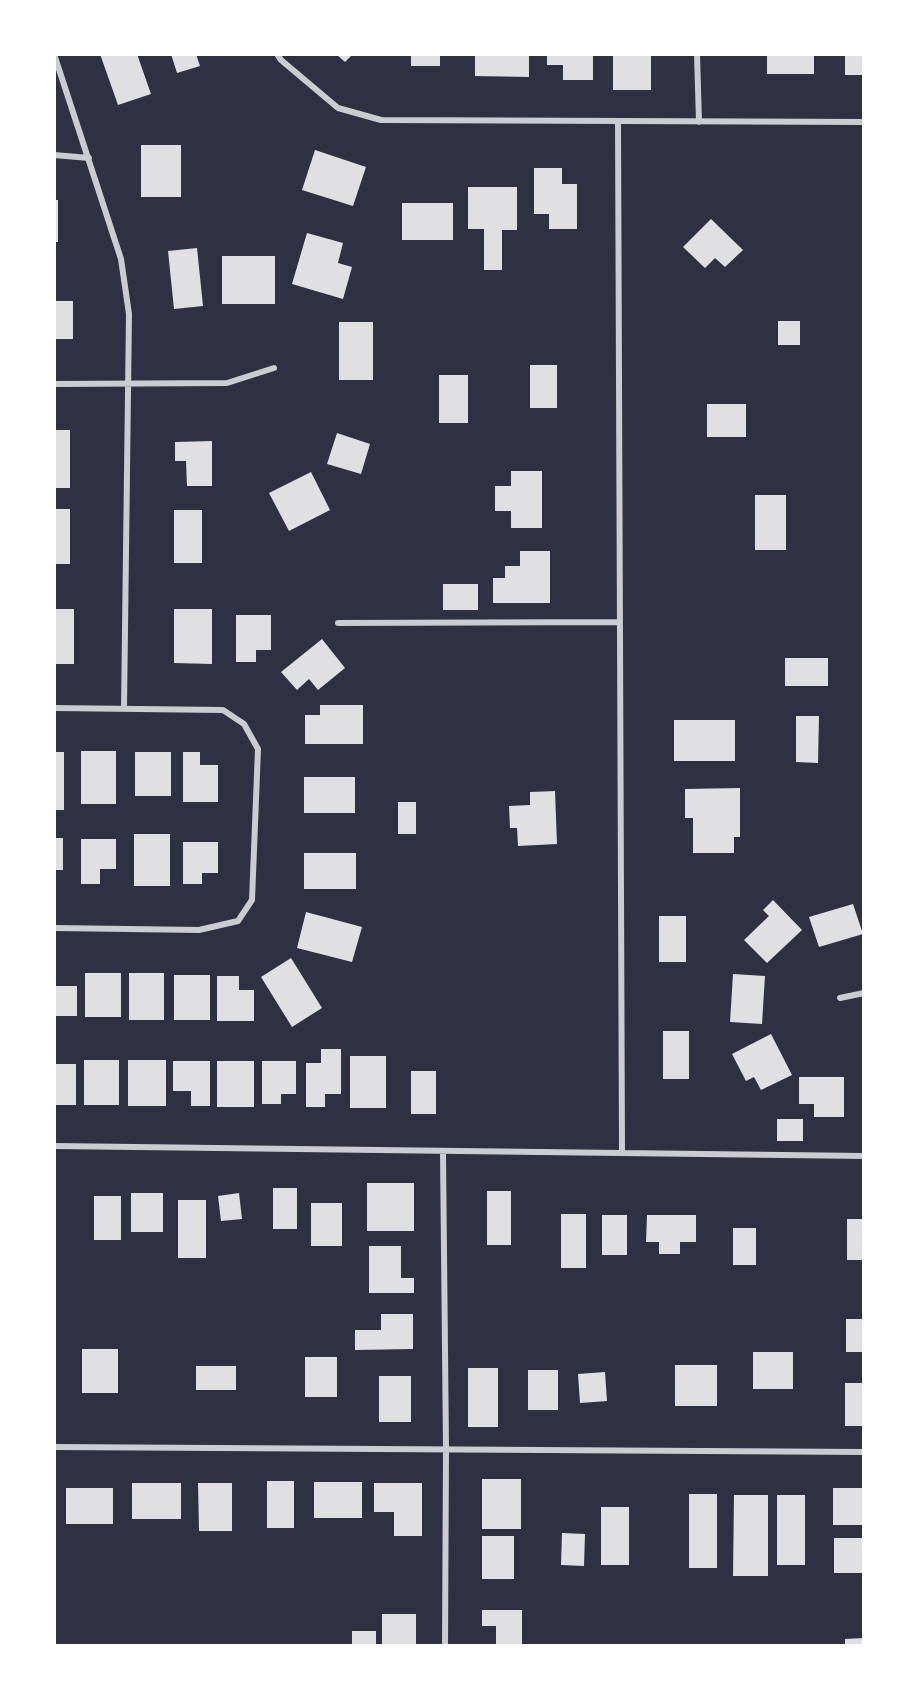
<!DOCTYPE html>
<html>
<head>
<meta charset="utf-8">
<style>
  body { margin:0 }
  #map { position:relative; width:918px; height:1700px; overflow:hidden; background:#2d3142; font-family:Bitter,serif }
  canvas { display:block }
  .frame { position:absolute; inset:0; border:56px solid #fff; pointer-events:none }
</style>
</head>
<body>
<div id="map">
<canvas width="918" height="1700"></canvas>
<div class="frame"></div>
</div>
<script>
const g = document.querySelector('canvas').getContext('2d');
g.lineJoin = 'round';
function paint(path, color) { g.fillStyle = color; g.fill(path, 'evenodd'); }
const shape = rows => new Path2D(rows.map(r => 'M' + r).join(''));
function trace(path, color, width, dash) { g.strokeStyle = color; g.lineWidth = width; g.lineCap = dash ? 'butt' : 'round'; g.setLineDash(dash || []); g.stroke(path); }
paint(shape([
  [100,54,137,54,151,94,118,105],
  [171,54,196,54,200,66,177,73],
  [336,54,353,54,345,62],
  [411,54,440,54,440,66,411,66],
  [475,54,529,54,529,77,475,76],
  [547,54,593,54,593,80,563,80,563,65,547,65],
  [767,54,814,54,814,74,767,74],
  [845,54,864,54,864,75,845,75],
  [613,56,651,56,651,90,613,90],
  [141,145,181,145,181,197,141,197],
  [315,150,366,167,353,206,302,190],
  [534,168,562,168,562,184,577,184,577,229,549,229,549,214,534,214],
  [468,187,517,187,517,230,502,230,502,270,484,270,484,229,468,229],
  [54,200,58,200,58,242,54,242],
  [402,203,453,203,453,240,402,240],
  [711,219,743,250,725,267,715,258,705,268,683,247],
  [307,233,343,243,338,263,352,267,343,299,292,284],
  [197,248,203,306,174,309,168,251],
  [222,256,275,256,275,304,222,304],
  [54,301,73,301,73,339,54,339],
  [778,321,800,321,800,345,778,345],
  [339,322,373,322,373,380,339,380],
  [530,365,557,365,557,408,530,408],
  [439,375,468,375,468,423,439,423],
  [707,404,746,404,746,437,707,437],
  [54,430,70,430,70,488,54,488],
  [337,433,370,444,361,474,327,464],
  [212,441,212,486,187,486,186,461,175,461,175,442],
  [511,471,542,471,542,528,511,528,511,511,495,511,495,486,511,486],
  [311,472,330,510,289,531,269,493],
  [755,495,786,495,786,550,755,550],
  [54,509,70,509,70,564,54,564],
  [174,510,202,510,202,563,174,563],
  [520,551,550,551,550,603,493,603,493,578,505,578,505,566,520,566],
  [443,584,478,584,478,610,443,610],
  [54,609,74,609,74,664,54,664],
  [174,609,212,609,212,664,174,663],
  [236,615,271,615,271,650,256,650,256,662,236,662],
  [322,639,345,668,318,690,309,679,297,690,281,672],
  [785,658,828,658,828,686,785,686],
  [320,705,363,705,363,744,305,744,305,715,320,715],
  [796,716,819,716,818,763,796,762],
  [674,720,735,720,735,761,674,761],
  [81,751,116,751,116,804,81,804],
  [54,752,64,752,64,810,54,810],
  [135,752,171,752,171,796,135,796],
  [183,752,200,752,200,765,218,765,218,802,183,802],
  [304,777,355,777,355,813,304,813],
  [740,788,740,837,734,837,734,853,693,853,693,818,685,818,685,789],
  [555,791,557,844,518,846,517,828,510,828,509,806,530,805,530,792],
  [398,802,416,802,416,834,398,834],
  [134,834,170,834,170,886,134,886],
  [54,838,63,838,63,870,54,870],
  [81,839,116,839,116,869,100,869,100,884,81,884],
  [183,842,218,842,218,873,202,873,202,884,183,884],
  [304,853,356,853,356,889,304,889],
  [773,900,802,930,767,963,744,940,769,916,763,910],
  [853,904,863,934,819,947,809,917],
  [306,912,362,927,352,962,297,948],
  [659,916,686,916,686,962,659,962],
  [291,958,322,1008,292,1027,261,977],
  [85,973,121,973,121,1017,85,1017],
  [129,973,164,973,164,1020,129,1020],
  [733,974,765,976,762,1024,730,1022],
  [174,975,210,975,210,1020,174,1020],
  [217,976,239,976,239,990,254,990,254,1021,217,1021],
  [54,986,77,986,77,1016,54,1016],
  [663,1031,689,1031,689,1079,663,1079],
  [771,1034,792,1075,761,1090,754,1077,746,1081,732,1054],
  [321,1049,341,1049,341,1094,325,1094,325,1107,306,1107,306,1063,321,1063],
  [350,1056,386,1056,386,1108,350,1108],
  [84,1060,119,1060,119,1105,84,1105],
  [128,1060,166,1060,166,1106,128,1106],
  [173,1061,210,1061,210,1106,191,1106,191,1091,173,1091],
  [217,1061,254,1061,254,1107,217,1107],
  [262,1061,296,1061,296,1094,281,1094,281,1104,262,1104],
  [54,1064,76,1064,76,1105,56,1105],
  [411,1071,436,1071,436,1114,411,1114],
  [799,1077,844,1077,844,1117,814,1117,814,1104,799,1104],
  [777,1119,803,1119,803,1141,777,1141],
  [367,1183,414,1183,414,1231,367,1231],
  [273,1188,297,1188,297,1229,273,1229],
  [487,1191,511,1191,511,1245,487,1245],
  [131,1193,163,1193,163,1232,131,1232],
  [239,1193,242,1219,221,1221,218,1196],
  [94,1196,121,1196,121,1240,94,1240],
  [178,1200,206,1200,206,1258,178,1258],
  [311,1203,342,1203,342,1246,311,1246],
  [561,1214,586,1214,586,1268,561,1268],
  [602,1215,627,1215,627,1255,602,1255],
  [647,1215,696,1215,696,1242,680,1242,680,1254,659,1254,659,1242,646,1242],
  [847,1219,864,1219,864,1260,847,1260],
  [733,1228,756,1228,756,1265,733,1265],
  [369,1246,401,1246,401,1278,414,1278,414,1293,369,1293],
  [381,1314,413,1314,413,1349,355,1350,355,1330,381,1330],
  [846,1319,864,1319,864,1352,846,1352],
  [82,1349,118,1349,118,1393,82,1393],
  [753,1352,793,1352,793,1389,753,1389],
  [305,1357,337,1357,337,1397,305,1397],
  [675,1365,717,1365,717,1406,675,1406],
  [196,1366,236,1366,236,1390,196,1390],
  [468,1368,498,1368,498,1427,468,1427],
  [528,1370,558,1370,558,1410,528,1410],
  [605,1372,607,1401,580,1403,578,1374],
  [379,1376,411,1376,411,1422,379,1422],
  [845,1383,864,1383,864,1426,845,1426],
  [482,1479,521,1479,521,1529,482,1529],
  [267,1481,294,1481,294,1528,267,1528],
  [314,1482,362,1482,362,1518,314,1518],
  [132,1483,181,1483,181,1519,132,1519],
  [198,1483,232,1483,232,1531,199,1531],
  [374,1483,422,1483,422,1536,394,1536,394,1512,374,1512],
  [66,1488,113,1488,113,1524,66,1524],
  [833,1488,864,1488,864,1525,833,1525],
  [689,1494,717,1494,717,1568,689,1568],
  [734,1495,768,1495,768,1576,733,1576],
  [777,1495,805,1495,805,1565,777,1565],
  [601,1507,629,1507,629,1565,601,1565],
  [562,1533,585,1534,584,1566,561,1565],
  [482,1536,514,1536,514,1579,482,1579],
  [834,1538,864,1538,864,1573,834,1573],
  [482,1610,522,1610,522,1646,496,1646,496,1626,482,1626],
  [382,1614,416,1614,416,1646,382,1646],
  [352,1631,376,1631,376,1646,352,1646],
  [864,1638,864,1646,845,1646,845,1639]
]), '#e0e0e3');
trace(shape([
  [54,54,121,259,129,314,124,708],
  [277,54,281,60,338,108,381,120,864,122],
  [697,54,699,122],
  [618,121,622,1153],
  [54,155,89,158],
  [54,384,227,383,274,368],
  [338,623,619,622],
  [54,708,223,710,244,724,258,749,252,900,238,921,199,930,54,928],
  [840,998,864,993],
  [54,1146,864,1156],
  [443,1152,446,1449,445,1646],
  [54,1447,864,1452]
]), '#caccd0', 6);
</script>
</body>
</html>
